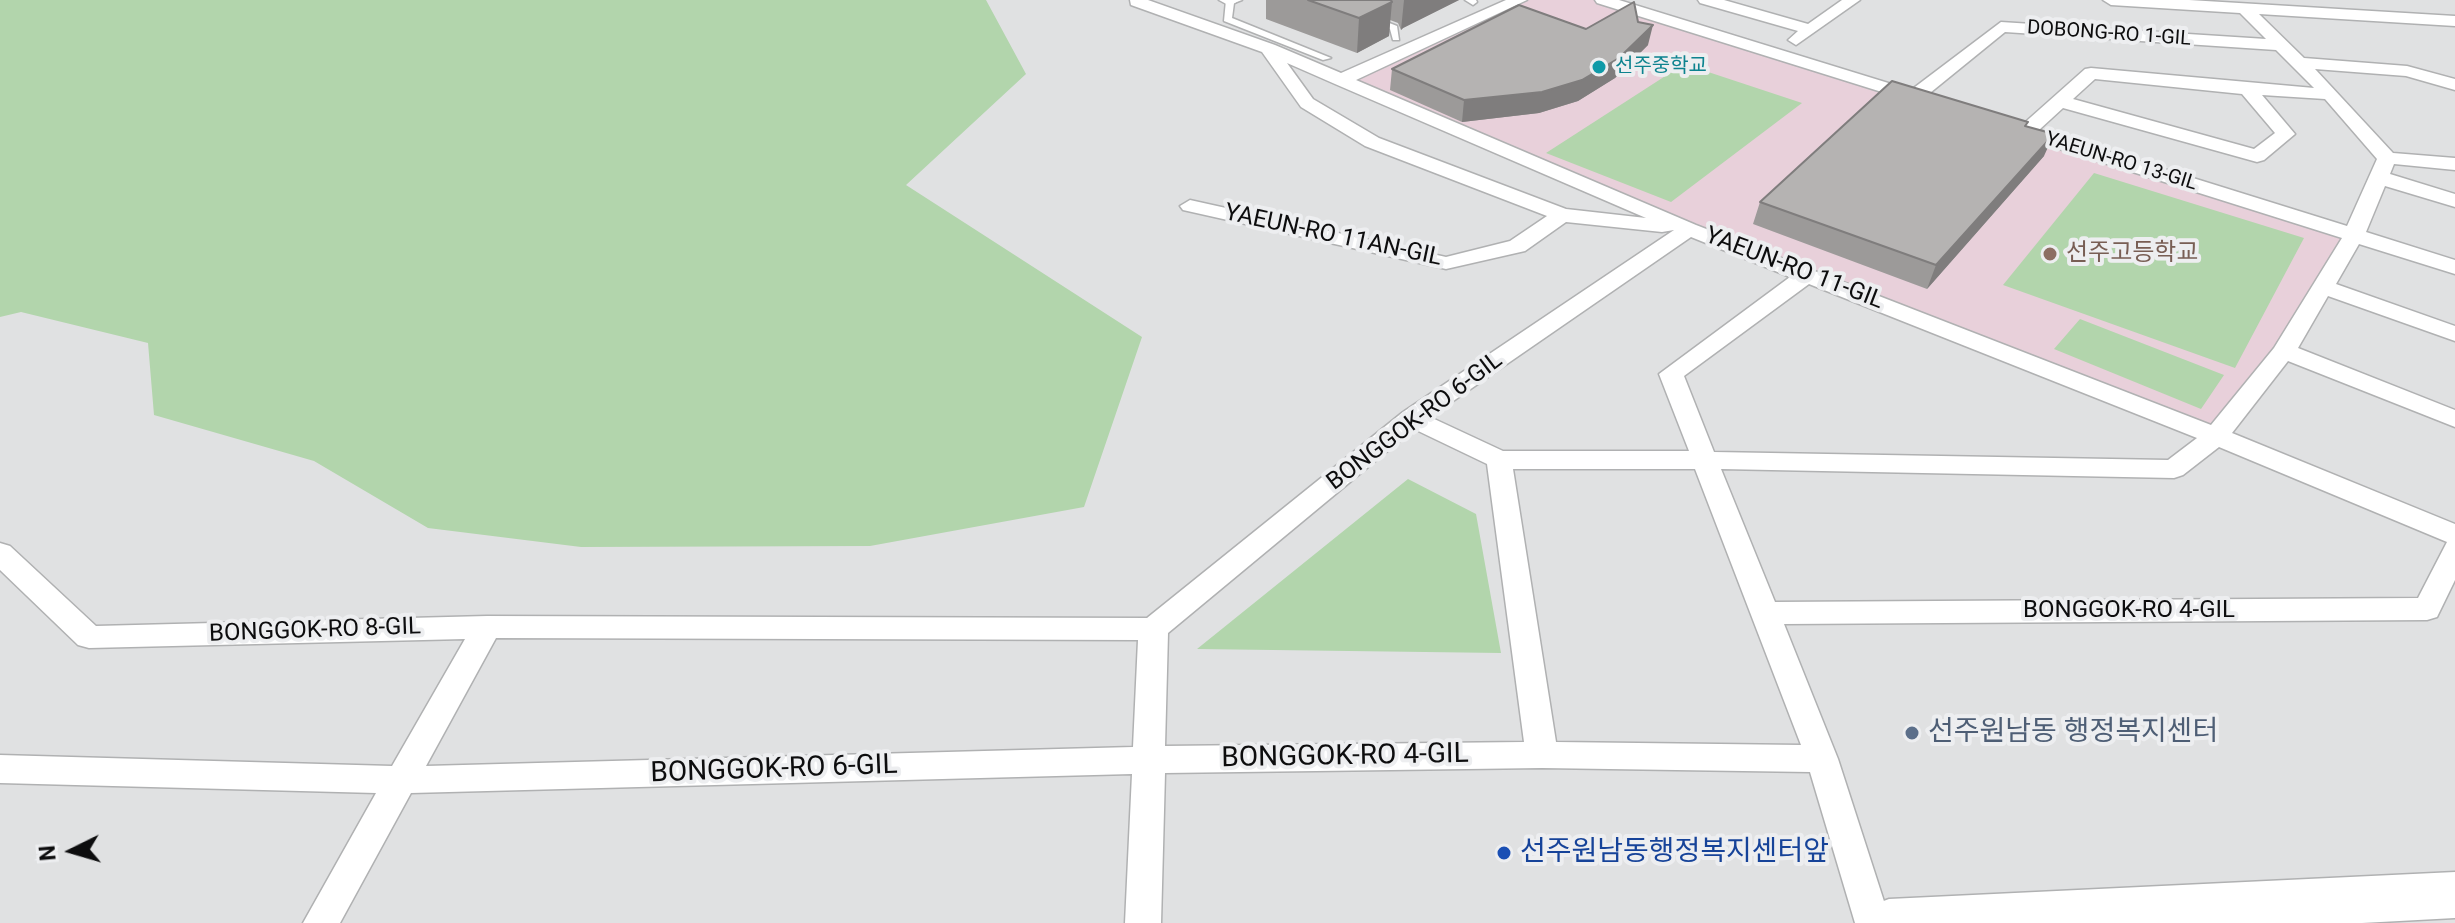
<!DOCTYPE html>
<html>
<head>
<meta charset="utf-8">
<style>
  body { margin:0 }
  #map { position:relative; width:2455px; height:923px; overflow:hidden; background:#e0e1e2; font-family:Roboto,sans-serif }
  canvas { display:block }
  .north { position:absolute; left:32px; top:811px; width:80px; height:80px; -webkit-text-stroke:6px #edeef0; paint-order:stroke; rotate:265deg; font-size:22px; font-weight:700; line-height:32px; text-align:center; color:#0d0d0e }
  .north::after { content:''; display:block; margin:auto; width:28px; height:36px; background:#0d0d0e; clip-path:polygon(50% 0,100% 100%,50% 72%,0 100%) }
</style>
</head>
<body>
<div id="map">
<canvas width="2455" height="923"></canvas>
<div class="north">N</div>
</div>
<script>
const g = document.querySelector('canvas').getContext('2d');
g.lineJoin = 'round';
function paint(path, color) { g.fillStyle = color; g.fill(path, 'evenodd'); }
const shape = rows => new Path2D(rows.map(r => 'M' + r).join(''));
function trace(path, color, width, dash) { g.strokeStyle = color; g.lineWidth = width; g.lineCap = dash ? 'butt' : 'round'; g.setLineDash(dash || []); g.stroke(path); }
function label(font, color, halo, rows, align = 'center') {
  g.font = font + ' Roboto,"Noto Sans KR",sans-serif'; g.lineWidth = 8; g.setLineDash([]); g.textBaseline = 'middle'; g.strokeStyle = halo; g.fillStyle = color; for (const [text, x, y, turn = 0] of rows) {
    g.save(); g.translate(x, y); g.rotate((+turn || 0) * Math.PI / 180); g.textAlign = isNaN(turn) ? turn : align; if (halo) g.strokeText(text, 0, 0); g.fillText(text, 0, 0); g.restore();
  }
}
paint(shape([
  [1519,0,1603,0,2354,235,2216,436,1808,274,1341,80]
]), '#e8d0da');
paint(shape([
  [0,0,986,0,1026,74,906,185,1142,337,1084,507,870,546,581,547,428,528,314,461,154,415,148,343,21,312,0,317],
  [1684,64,1802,103,1671,202,1546,153],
  [2094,173,2304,238,2235,368,2003,285],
  [2080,319,2224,375,2201,409,2054,349],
  [1408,479,1476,514,1501,653,1197,649]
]), '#b2d5ac');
const lane = shape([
  [1226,0,1242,0,1234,3,1232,18,1331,58,1323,60,1224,21,1226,0],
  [1465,0,1476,0,1477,2,1473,5,1465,0],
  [1374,17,1397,26,1399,40,1393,40,1390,29,1371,22,1370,20,1374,17]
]);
const street = shape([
  [1130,0,1148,0,1275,45,1341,73,1506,0,1527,0,1356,80,1696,225,2211,425,2274,348,2342,238,2012,134,2010,130,2012,126,2022,125,2085,69,2091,68,2314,88,2276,50,2005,32,1925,97,1923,102,1917,103,1597,3,1595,0,1619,0,1911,90,2001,22,2266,39,2240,13,2111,5,2103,0,2189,0,2455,16,2455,26,2259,14,2304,58,2407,66,2455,79,2455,90,2406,76,2315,69,2393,153,2455,158,2455,170,2394,164,2390,174,2455,194,2455,207,2385,186,2366,232,2455,260,2455,274,2359,244,2336,284,2455,326,2455,341,2328,296,2298,348,2455,410,2455,427,2288,361,2232,433,2455,524,2455,580,2437,617,2427,620,1784,624,1838,759,1891,923,1855,923,1810,772,1542,768,1165,773,1161,923,1125,923,1132,774,411,793,340,923,303,923,376,793,0,783,0,755,392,766,465,639,89,648,78,645,0,570,0,543,10,546,96,626,487,616,1147,618,1403,412,1674,230,1662,232,1566,222,1525,251,1446,269,1183,210,1180,206,1190,200,1446,257,1510,241,1547,216,1365,146,1301,107,1262,52,1131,5,1130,0],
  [1287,63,1335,84,1646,218,1566,209,1379,138,1313,99,1287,63],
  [2095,79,2242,94,2275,133,2254,149,2073,99,2095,79],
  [2262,95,2325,99,2377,159,2347,226,2039,130,2063,108,2257,162,2264,160,2295,134,2262,95],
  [1691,237,1790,277,1659,374,1689,451,1503,451,1430,417,1691,237],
  [1809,284,2197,438,2168,460,1714,452,1684,376,1809,284],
  [1414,429,1487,464,1524,742,1165,746,1168,633,1414,429],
  [2219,447,2447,542,2418,598,1775,602,1721,469,2174,478,2183,475,2219,447],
  [1513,469,1695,469,1801,745,1556,742,1513,469],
  [496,638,1138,640,1133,747,426,766,496,638],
  [1219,0,1237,0,1238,1,1230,6,1219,0],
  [1698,0,1724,0,1808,24,1842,0,1860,0,1796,45,1788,40,1798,31,1700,3,1698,0]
]);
const secondary = shape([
  [2455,872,2455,918,2362,923,1863,923,1870,906,1889,899,2455,872]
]);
trace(lane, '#b0b1b2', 3);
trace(street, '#b0b1b2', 3);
trace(secondary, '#b0b1b2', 3);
paint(lane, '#fff');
paint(street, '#fff');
paint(secondary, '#fff');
paint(shape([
  [1266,0,1459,0,1403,28,1401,30,1398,23,1390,20,1389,36,1357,53,1266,19],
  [1586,29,1648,45,1615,78,1578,101,1539,113,1462,122,1390,90,1392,69],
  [2027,126,2044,156,1927,289,1753,224,1760,202]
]), '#9c9a99');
paint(shape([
  [1404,0,1459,0,1403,28,1401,30],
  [1392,2,1389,36,1357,53,1359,18],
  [1653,25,1648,45,1615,78,1578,101,1539,113,1462,122,1464,100],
  [2054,134,2044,156,1927,289,1936,265]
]), '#7f7d7d');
const building = shape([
  [1308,0,1391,0,1392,2,1359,18,1308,0],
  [1634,2,1638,22,1653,25,1619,58,1582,80,1542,92,1464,100,1392,69,1519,5,1586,29,1634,2],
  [1892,81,2028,122,2025,126,2054,134,1936,265,1760,202,1892,81]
]);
paint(building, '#b5b3b2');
trace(building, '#7f7d7d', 2);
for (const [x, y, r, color] of [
  [1599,67,8,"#0f9aa8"],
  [2050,254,8,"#8d6e63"],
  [1912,733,8,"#5c6f8a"],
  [1504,853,8,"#1a4fb4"]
]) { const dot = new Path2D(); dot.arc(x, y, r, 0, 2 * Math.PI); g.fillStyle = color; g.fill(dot); trace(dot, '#edeef0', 3); }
label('20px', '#0d0d0e', '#edeef0', [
  ["DOBONG-RO 1-GIL",2109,34,4],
  ["YAEUN-RO 13-GIL",2121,162,17]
]);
label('20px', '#0d838f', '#edeef0', [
  ["선주중학교",1615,67]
], 'left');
label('24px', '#0d0d0e', '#edeef0', [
  ["YAEUN-RO 11AN-GIL",1333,236,12],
  ["YAEUN-RO 11-GIL",1794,269,21],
  ["BONGGOK-RO 6-GIL",1415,422,-37],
  ["BONGGOK-RO 4-GIL",2129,611],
  ["BONGGOK-RO 8-GIL",315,631,-2]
]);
label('24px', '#785e54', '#edeef0', [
  ["선주고등학교",2066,254]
], 'left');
label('28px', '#4e5e75', '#edeef0', [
  ["선주원남동 행정복지센터",1928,733]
], 'left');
label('28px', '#0d0d0e', '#edeef0', [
  ["BONGGOK-RO 4-GIL",1345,757,-1],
  ["BONGGOK-RO 6-GIL",774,770,-2]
]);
label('28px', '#164399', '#edeef0', [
  ["선주원남동행정복지센터앞",1520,853]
], 'left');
</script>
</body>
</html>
